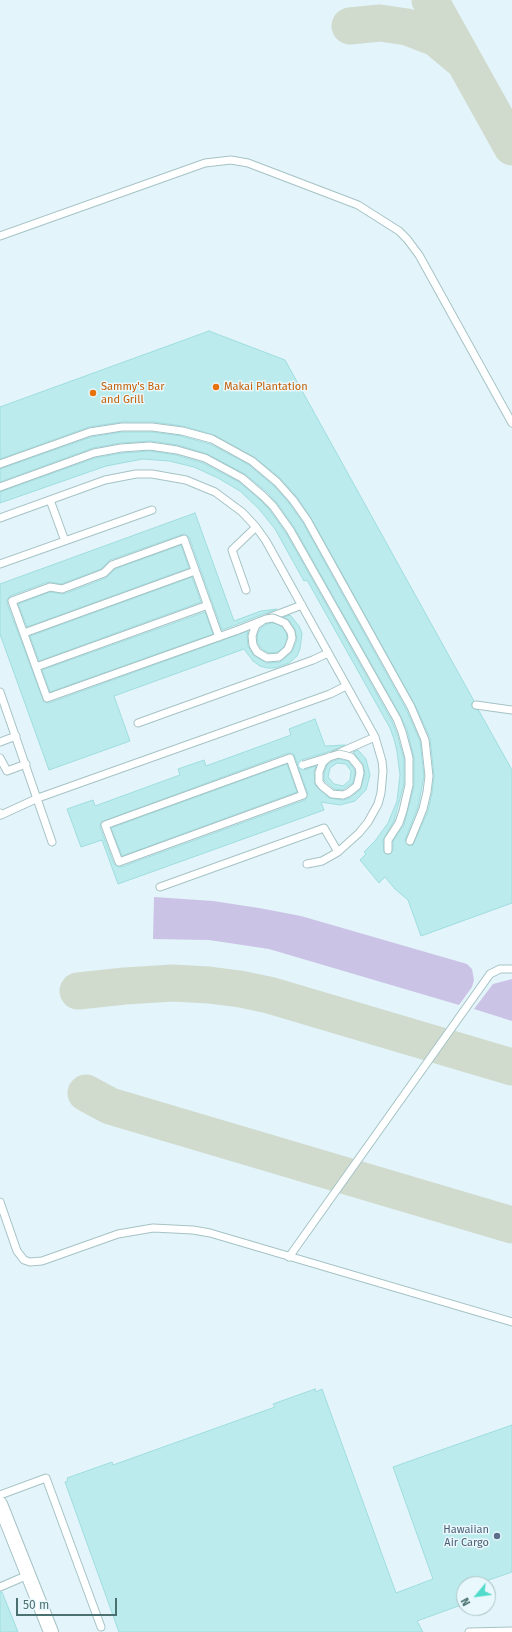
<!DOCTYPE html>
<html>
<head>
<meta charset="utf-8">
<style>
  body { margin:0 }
  #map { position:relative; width:512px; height:1632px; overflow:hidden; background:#e3f4fa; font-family:"Fira Sans",sans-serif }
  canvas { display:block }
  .north { position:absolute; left:456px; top:1576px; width:40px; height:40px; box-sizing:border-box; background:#e8f8fd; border:1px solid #a9c2c5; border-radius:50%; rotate:241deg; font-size:11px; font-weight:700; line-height:16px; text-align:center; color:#4b7070 }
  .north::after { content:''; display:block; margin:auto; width:14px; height:18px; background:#50dbca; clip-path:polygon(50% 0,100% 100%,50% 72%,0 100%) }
  .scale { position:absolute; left:16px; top:1598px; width:101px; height:18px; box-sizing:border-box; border:2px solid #4b7070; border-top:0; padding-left:5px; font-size:12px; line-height:14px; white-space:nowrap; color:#4b7070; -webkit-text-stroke:3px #e8f8fd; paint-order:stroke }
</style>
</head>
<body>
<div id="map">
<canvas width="512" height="1632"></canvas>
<div class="north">N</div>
<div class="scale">50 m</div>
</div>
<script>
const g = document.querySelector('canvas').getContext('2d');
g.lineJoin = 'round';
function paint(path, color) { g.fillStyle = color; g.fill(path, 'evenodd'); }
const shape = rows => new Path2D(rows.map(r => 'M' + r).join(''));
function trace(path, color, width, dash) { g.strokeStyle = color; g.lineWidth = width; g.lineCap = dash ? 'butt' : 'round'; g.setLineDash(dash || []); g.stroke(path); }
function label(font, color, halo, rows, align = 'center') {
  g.font = font + ' "Fira Sans",sans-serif'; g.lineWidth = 3; g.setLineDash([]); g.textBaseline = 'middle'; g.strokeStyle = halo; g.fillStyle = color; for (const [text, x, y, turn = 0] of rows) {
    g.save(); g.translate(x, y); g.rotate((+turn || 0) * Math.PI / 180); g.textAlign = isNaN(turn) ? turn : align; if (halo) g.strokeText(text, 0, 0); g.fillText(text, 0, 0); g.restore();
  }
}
paint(shape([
  [154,897,213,901,259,908,301,916,467,964,472,969,474,980,472,987,459,1005,269,949,209,940,153,939],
  [512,979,512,1021,474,1009,493,984]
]), '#cbc3e6');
trace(shape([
  [430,0,512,147],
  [350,26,380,23,407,27,436,38,460,58],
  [78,991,125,986,173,983,209,985,240,989,269,995,512,1067],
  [86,1093,110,1106,512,1225]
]), '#d0dbce', 37);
const building = shape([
  [209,331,285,360,474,701,471,704,472,707,479,711,512,770,512,903,421,936,408,900,395,889,385,877,379,883,360,860,366,854,364,852,375,841,388,823,397,801,400,775,397,751,394,739,390,728,307,580,304,581,275,529,259,509,240,491,218,478,194,467,169,461,143,459,106,466,0,503,0,492,95,458,122,453,150,451,176,455,203,463,239,482,260,500,269,509,286,533,392,721,397,734,404,759,404,784,394,821,383,840,384,852,386,854,390,854,393,850,393,841,404,825,414,786,414,758,407,730,401,717,294,527,277,503,267,492,245,474,207,454,178,445,151,441,121,443,93,448,0,482,0,469,91,437,122,432,152,432,181,436,210,444,249,465,274,486,289,503,303,523,406,709,420,741,424,776,418,807,405,840,408,845,413,845,428,811,432,793,434,776,430,738,415,705,311,518,297,497,280,478,254,457,214,435,183,426,153,422,122,422,89,427,0,459,0,407,209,331],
  [195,513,234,621,261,611,277,609,222,630,189,537,184,534,110,560,101,569,61,584,48,582,10,596,7,600,7,603,44,702,49,703,248,631,247,636,248,646,254,656,267,663,280,662,292,652,297,640,295,629,289,620,284,617,290,615,299,626,302,633,300,649,297,656,289,663,275,668,267,668,260,666,253,661,244,649,114,696,130,741,49,770,0,634,0,584,195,513],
  [181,545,189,568,27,627,18,604,50,592,64,594,106,578,115,569,181,545],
  [192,577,201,602,39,661,30,636,192,577],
  [205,612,213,634,50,692,42,670,205,612],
  '257 638a15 15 0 1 1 30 0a15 15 0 1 1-30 0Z',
  [315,719,325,746,345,745,331,751,301,760,298,764,298,766,294,754,288,753,101,822,100,827,114,864,118,867,121,867,305,800,308,794,298,767,304,770,316,766,314,772,315,785,329,798,343,800,350,798,360,790,365,774,363,764,353,752,358,750,366,759,370,775,366,790,355,801,340,805,321,802,324,810,118,884,102,840,81,847,67,809,93,800,95,806,180,775,178,769,204,760,206,766,291,735,289,729,315,719],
  [339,759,348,761,354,769,355,773,353,783,342,790,334,789,324,780,324,773,327,765,331,762,339,759],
  [337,763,346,764,351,771,350,780,343,786,334,784,328,777,330,768,337,763],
  [287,764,297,792,122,856,111,828,287,764],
  [315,1389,316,1392,322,1389,396,1593,433,1579,393,1467,512,1425,512,1572,486,1581,487,1584,464,1584,464,1604,417,1621,423,1632,119,1632,65,1482,68,1481,67,1478,112,1462,113,1465,275,1407,273,1404,315,1389],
  [0,1592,2,1592,18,1632,0,1632,0,1592]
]);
paint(building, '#bcebed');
trace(building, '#9edddf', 1);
const service = shape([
  [0,236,205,163,231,160,248,163,358,205,399,231,407,239,419,255,512,423],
  [0,464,90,432,122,427,152,427,182,431,212,439,252,461,277,482,293,500,307,520,411,707,425,740,429,776,427,792,423,809,410,841],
  [0,487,94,453,121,448,150,446,177,450,205,458,242,478,263,496,273,506,290,530,397,719,402,732,409,758,409,785,403,811,399,823,388,840,388,850],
  [50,500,65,541],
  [0,518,105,480,136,474,152,474,186,480,215,492,242,512,256,527,266,541,375,737,382,761,383,771,381,793,378,804,368,822,359,833,338,852,322,861,307,864],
  [0,564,152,510],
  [246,590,232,550,256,527],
  [268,618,302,605],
  [24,633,195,571],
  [219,637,184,539,112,565,104,573,62,589,50,587,12,601,47,698,238,630],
  [36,667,208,605],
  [0,692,52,842],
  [476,705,512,710],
  [138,723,313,660,328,653],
  [0,742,16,736],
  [334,755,375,737],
  [0,758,7,771,26,764],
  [290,758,303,795,119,862,105,825,290,758],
  [0,813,1,815,38,798,330,694,346,686],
  [160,887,324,828,338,852],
  [0,1202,17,1251,24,1260,30,1262,42,1261,118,1234,153,1228,193,1230,210,1233,512,1322],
  [289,1257,490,974,500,969,512,969],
  [0,1495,46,1478,101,1627],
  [0,1587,28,1575],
  [469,1632,512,1631]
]);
const minor = shape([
  [0,1504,51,1632]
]);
trace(service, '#a5c3c5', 9);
trace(minor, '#a5c3c5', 16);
trace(service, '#fff', 7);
trace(minor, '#fff', 14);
const serviceBridge = shape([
  [238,630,266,619,273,618,285,623,291,632,292,638,288,649,279,657,267,658,257,652,253,645,252,636,254,630,256,625,262,621],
  [303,765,339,754,351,757,359,767,360,773,357,786,348,793,343,795,332,794,322,786,319,782,319,772,323,762,329,757]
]);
trace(serviceBridge, '#a5c3c5', 9, []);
trace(serviceBridge, '#fff', 7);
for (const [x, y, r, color] of [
  [216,387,4,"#e8710a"],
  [93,393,4,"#e8710a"],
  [497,1536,4,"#5c6f8a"]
]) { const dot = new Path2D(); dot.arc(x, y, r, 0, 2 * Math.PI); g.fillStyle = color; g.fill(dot); trace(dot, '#e8f8fd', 1.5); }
label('11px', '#c56008', '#e8f8fd', [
  ["Sammy's Bar",101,387],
  ["and Grill",101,400],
  ["Makai Plantation",224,387]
], 'left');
label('11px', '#4e5e75', '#e8f8fd', [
  ["Hawaiian",489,1530],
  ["Air Cargo",489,1543]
], 'right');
</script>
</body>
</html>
